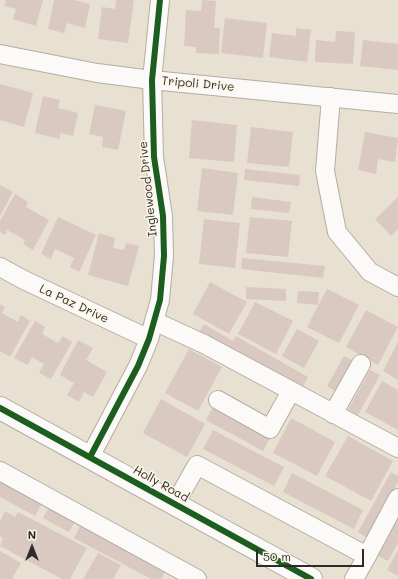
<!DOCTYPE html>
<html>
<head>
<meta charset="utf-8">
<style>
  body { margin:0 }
  #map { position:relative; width:398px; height:579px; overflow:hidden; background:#e8e0d0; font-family:Mali,sans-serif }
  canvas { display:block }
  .north { position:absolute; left:12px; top:527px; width:40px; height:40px; -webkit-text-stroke:3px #fcf5e5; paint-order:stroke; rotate:0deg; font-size:11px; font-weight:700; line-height:16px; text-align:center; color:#2b2b2b }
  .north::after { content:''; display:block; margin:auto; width:14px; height:18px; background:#2b2b2b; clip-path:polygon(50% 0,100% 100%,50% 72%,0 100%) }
  .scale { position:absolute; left:256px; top:549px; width:108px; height:18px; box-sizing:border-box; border:2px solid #2b2b2b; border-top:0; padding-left:5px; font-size:12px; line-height:14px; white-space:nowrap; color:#2b2b2b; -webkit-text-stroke:3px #fcf5e5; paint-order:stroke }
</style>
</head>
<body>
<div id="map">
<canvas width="398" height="579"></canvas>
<div class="north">N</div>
<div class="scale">50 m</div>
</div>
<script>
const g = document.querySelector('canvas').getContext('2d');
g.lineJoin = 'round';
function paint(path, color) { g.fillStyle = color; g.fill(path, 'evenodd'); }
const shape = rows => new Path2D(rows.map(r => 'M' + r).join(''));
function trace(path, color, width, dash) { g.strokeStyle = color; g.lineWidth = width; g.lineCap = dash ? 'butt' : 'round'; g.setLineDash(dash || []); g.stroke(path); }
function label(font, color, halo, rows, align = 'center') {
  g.font = font + ' Mali,sans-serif'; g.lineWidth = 3; g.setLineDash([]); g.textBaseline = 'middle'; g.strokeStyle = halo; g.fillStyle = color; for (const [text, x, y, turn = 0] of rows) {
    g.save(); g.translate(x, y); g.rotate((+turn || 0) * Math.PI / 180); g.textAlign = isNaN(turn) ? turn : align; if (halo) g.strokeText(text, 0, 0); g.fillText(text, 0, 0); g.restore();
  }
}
paint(shape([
  [6,0,43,0,36,26,13,19,16,9,4,6],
  [54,0,74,0,90,4,85,28,67,23,64,33,48,29],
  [116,0,134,0,128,43,98,39,102,7,115,9],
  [202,0,216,1,214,28,220,28,219,54,196,53,196,47,184,46,186,10,201,11],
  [225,18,267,23,263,58,221,53],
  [296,28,311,30,307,62,269,57,272,33,296,36],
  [336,31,355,32,353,64,315,62,316,40,335,42],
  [363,40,398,44,398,70,360,66],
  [0,84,33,93,24,127,0,120],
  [43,96,60,100,58,108,78,113,73,136,61,133,59,139,35,133],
  [95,105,126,111,118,150,102,147,103,137,89,134],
  [192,120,237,125,234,162,189,158],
  [251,127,293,132,289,167,247,163],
  [365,132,398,138,395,162,378,159,376,174,358,170],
  [202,168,238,173,233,215,197,211],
  [245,169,300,175,299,186,244,180],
  [0,185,13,192,0,216],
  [15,194,28,202,26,207,49,220,33,250,23,244,25,240,7,230,5,235,0,232,0,221],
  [252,197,291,202,289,213,251,209],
  [398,197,398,229,391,236,375,219],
  [58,217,96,235,79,272,70,267,74,258,55,249,51,259,41,254],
  [250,217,292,221,288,257,246,253],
  [204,219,240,223,235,268,199,264],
  [99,233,115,238,113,248,124,250,126,243,139,246,128,286,88,275],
  [242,258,325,266,323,278,241,269],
  [210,282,247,302,229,334,193,314],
  [246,287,286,289,286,301,246,299],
  [327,289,359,305,339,343,307,327],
  [298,291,319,292,318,305,297,303],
  [255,302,293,321,276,354,238,334],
  [0,304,5,307,2,313,18,322,21,315,30,321,10,357,0,351],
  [366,310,398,327,378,365,346,347],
  [35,321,45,327,42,334,58,343,63,336,72,342,51,379,39,373,44,364,32,357,28,365,14,358],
  [204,324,233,341,236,336,308,377,301,390,198,334],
  [297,329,319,341,304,368,282,356],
  [78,340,93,348,86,360,107,372,93,397,84,392,79,402,67,395,74,383,60,375],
  [398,342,398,380,383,371],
  [189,349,222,367,198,411,165,393],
  [344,356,354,361,337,392,327,386],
  [370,370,380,375,358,415,348,410],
  [382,381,398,390,398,430,365,412],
  [161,399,205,424,187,457,143,433],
  [213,407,270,438,263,451,206,420],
  [291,418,335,442,317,476,273,453],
  [213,430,284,467,274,486,203,449],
  [348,436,393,461,371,501,325,476],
  [391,472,398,476,398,482,367,538,358,532],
  [292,473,363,510,354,529,283,492],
  [0,481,42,503,35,516,0,497],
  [49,507,75,521,69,532,43,518],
  [5,511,15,517,18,512,87,548,70,579,62,579,0,546,3,538,0,536,0,521],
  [398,520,398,543,388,561,378,556],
  [81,524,166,570,161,579,151,579,74,538],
  [398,550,398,576,387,570],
  [0,551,21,563,12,579,0,579],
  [98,553,121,565,113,579,83,579]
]), '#dac9c0');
const minor = shape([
  [0,54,97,73,152,80,398,104],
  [331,97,325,171,337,232,370,272,398,287],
  [0,267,24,280,149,339],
  [154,321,204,344,398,448],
  [218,400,270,429,291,391],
  [333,414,361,364],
  [90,457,138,366,149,339,160,300,164,256,163,216,154,157,152,80,160,0],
  [0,471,197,579],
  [175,504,197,465,367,556,398,498],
  [354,579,367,556]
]);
const major = shape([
  [0,408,311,579]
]);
trace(minor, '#b3ada3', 20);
trace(major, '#b3ada3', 24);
trace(minor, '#fcfaf8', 18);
trace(major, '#fcfaf8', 22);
trace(shape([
  [0,408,311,579],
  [90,457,138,366,149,339,160,300,164,256,163,216,154,157,152,80,160,0]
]), '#1b5e20', 6);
label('12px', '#2b2b2b', '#fcf5e5', [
  ["Tripoli Drive",198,84,5],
  ["Inglewood Drive",148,189,-96],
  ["La Paz Drive",74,304,25],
  ["Holly Road",161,484,29]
]);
</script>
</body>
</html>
